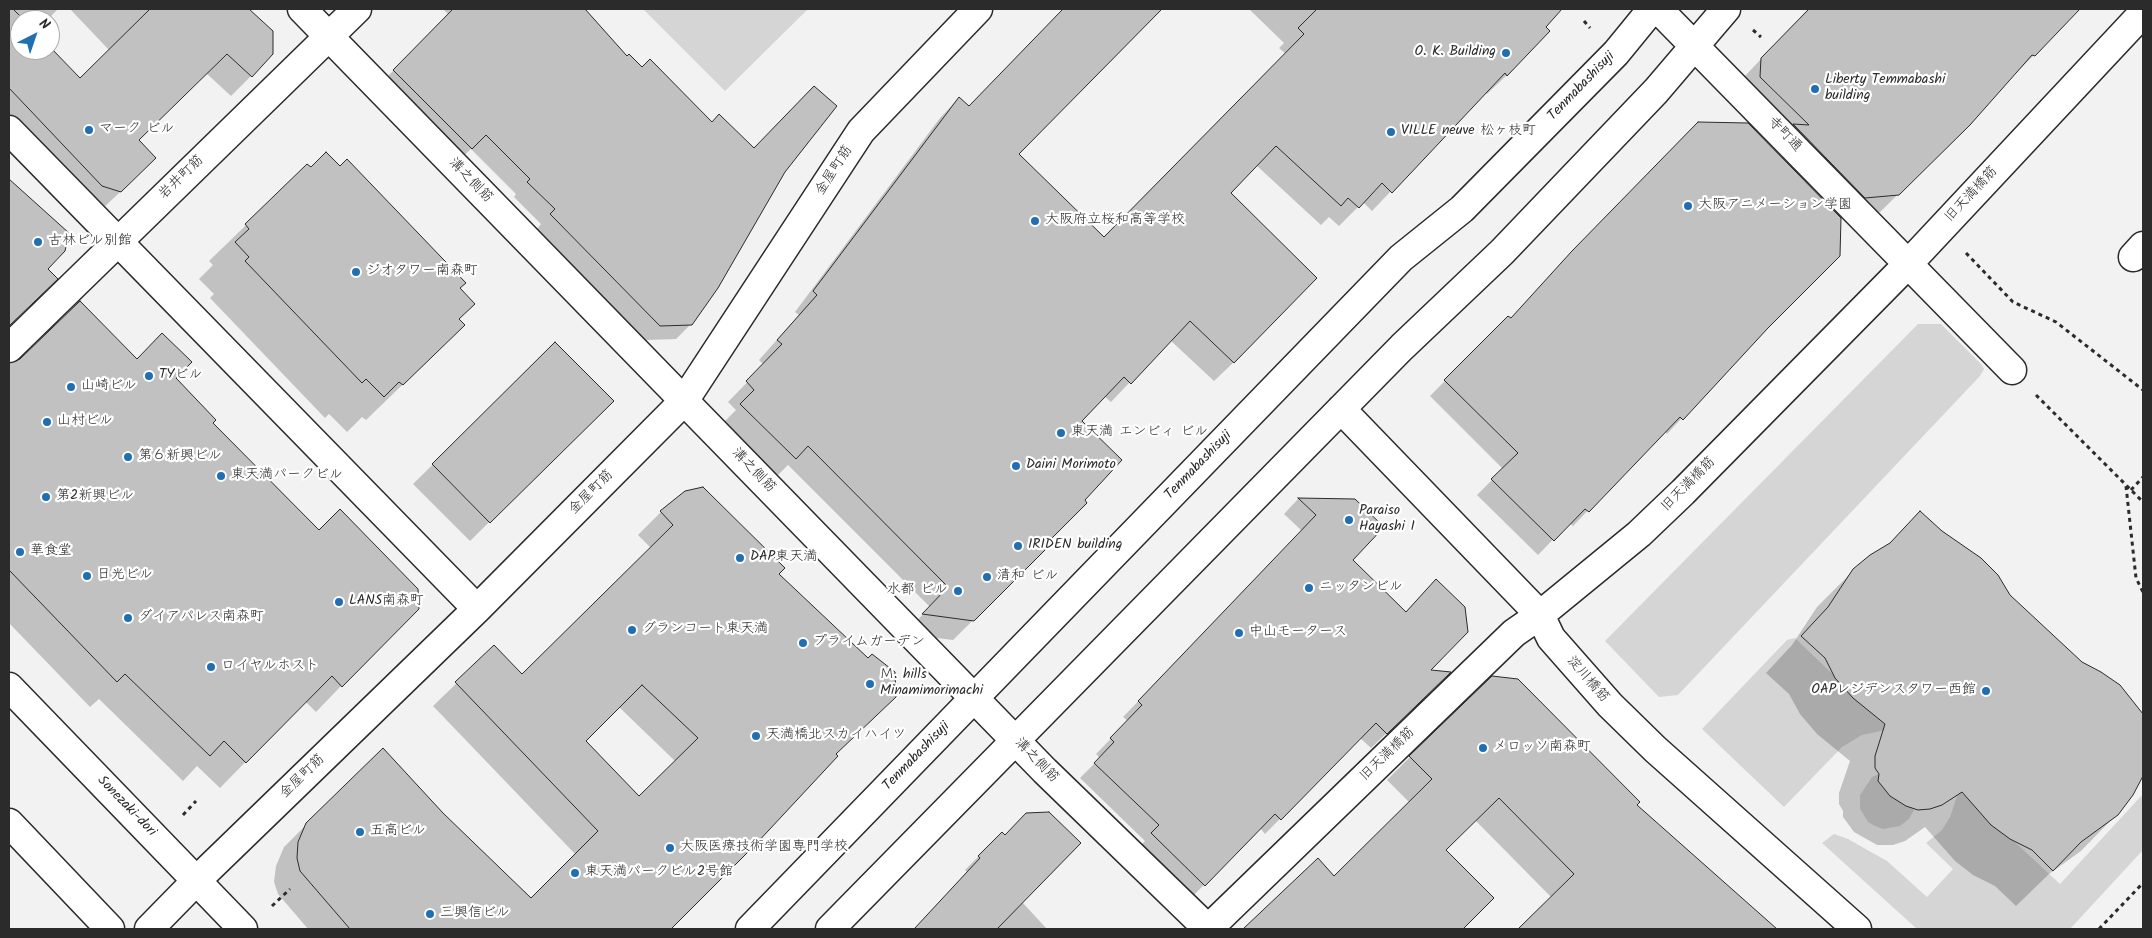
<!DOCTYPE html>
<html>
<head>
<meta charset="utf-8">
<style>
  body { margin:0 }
  #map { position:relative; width:2152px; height:938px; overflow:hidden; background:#f2f2f2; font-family:Kalam,sans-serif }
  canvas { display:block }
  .frame { position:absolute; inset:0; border:10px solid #2b2b2b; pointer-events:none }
  .north { position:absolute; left:10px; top:10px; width:50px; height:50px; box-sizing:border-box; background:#fff; border:1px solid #aaa; border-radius:50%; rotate:41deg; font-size:14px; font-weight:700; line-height:20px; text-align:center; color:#2b2b2b }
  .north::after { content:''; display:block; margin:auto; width:18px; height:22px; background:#1f6fb2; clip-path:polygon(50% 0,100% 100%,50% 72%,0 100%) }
</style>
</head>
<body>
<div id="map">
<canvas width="2152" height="938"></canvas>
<div class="frame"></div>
<div class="north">N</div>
</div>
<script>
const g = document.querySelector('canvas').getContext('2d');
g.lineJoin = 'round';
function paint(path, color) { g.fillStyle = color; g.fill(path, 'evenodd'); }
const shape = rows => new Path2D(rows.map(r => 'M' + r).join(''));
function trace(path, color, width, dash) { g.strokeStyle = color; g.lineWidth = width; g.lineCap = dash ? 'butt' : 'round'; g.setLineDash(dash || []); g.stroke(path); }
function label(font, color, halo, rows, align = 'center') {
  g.font = font + ' Kalam,"Klee One",sans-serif'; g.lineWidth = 4.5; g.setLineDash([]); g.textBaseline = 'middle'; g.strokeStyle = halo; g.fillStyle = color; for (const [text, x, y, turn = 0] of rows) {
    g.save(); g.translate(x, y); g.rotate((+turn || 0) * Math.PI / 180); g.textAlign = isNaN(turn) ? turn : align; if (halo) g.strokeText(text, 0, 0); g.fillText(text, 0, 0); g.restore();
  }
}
paint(shape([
  [643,9,808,9,725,91],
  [1918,324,1941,324,1982,365,1984,369,1980,376,1678,695,1659,697,1605,641],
  [1795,638,1890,729,1862,735,1842,747,1784,807,1702,729,1787,640],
  [1879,774,1914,810,1909,819,1900,826,1883,829,1875,826,1868,822,1860,809,1860,795,1872,777],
  [1959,790,2060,884,2143,794,2143,850,2070,929,1917,929,1822,843,1834,834,1848,839,1887,861,1927,897,1953,869,1926,843,1942,830,1950,817]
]), '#d5d5d5');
paint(shape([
  [9,9,58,9,47,20,20,20,20,50,50,49,80,80,109,50,70,9,246,9,271,34,251,76,231,96,206,73,138,140,135,178,100,211,9,128],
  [443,9,581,9,627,58,712,123,754,149,784,172,691,324,676,339,646,340,537,229,541,224,514,197,516,194,471,149,457,162,379,85,449,15],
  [1064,9,1160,9,1017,154,1103,239,1286,54,1279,48,1284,43,1249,9,1560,9,1507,75,1487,94,1485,92,1372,211,1363,202,1339,226,1329,217,1321,225,1256,165,1229,193,1234,362,1214,381,1170,340,1111,402,1104,396,1080,421,1045,543,1048,546,953,640,904,634,930,607,788,465,776,477,722,424,736,410,728,402,764,365,759,360,799,315,795,312,940,118,959,98,969,108],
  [1808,9,2078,9,2034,55,2017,72,2015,72,1970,124,1880,212,1847,214,1744,94,1745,76],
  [308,165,458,288,458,319,427,361,366,420,362,417,347,432,329,414,325,418,210,298,214,294,199,279,213,265,209,261],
  [9,180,68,234,26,297,9,314],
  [92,315,136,360,174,378,212,423,341,686,316,712,305,701,220,788,197,766,183,781,99,699,90,707,9,623,9,399],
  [1508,317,1510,319,1767,327,1667,434,1664,431,1573,526,1569,523,1538,555,1477,495,1503,469,1430,396],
  [555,344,612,401,470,541,413,484],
  [685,492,777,574,835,755,754,844,669,929,308,929,278,894,274,882,276,866,284,847,307,824,442,814,531,900,576,855,433,706,494,647,522,676,651,548,638,535,661,512],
  [619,707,676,762,639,798,584,741],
  [1298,499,1355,500,1351,560,1405,613,1421,596,1429,671,1435,687,1371,748,1360,738,1265,834,1260,828,1189,900,1137,849,1145,841,1080,778,1100,758,1096,754,1128,721,1123,717,1302,531,1284,514],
  [1920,512,2081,663,2136,705,2143,717,2143,775,2117,814,2081,851,2049,874,2016,906,1995,886,1973,875,1955,861,1925,827,1905,841,1893,845,1877,845,1854,832,1843,817,1843,811,1839,804,1839,793,1850,761,1817,734,1800,714,1789,694,1766,673,1792,645,1817,607,1854,570,1886,547],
  [1410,757,1635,805,1775,929,1520,929,1552,898,1475,820,1445,850,1492,898,1461,929,1246,929,1259,916,1334,877,1410,803,1387,780],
  [1002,833,1005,836,1022,902,1047,929,916,929,967,872,965,870]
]), '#0003');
const building = shape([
  [9,9,13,9,24,20,20,20,20,50,50,50,50,47,80,78,150,9,249,9,273,31,273,54,252,77,227,54,139,140,156,158,121,192,102,186,9,88,9,9],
  [453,9,585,9,627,56,629,54,642,67,650,59,712,122,719,114,754,148,814,86,837,106,785,172,718,288,692,325,660,326,550,214,555,209,527,182,530,179,486,135,472,149,393,70,453,9],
  [1063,9,1162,9,1019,154,1104,237,1304,34,1298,28,1317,9,1562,9,1546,27,1550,31,1507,76,1505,73,1392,193,1382,183,1359,208,1348,198,1341,206,1276,146,1231,193,1317,278,1234,363,1190,321,1131,384,1124,377,1082,421,1122,460,1085,500,1087,503,1047,543,1049,546,974,621,922,614,948,587,808,446,796,459,740,404,754,390,746,381,782,344,777,340,817,295,813,291,959,97,969,106,1063,9],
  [1809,9,2080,9,2035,56,2032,55,1970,125,1899,195,1865,198,1793,124,1809,125,1760,77,1761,58,1809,9],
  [1698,122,1748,123,1841,218,1840,256,1768,328,1683,420,1680,417,1589,512,1585,509,1554,541,1491,479,1518,453,1444,380,1508,316,1511,318,1572,251,1698,122],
  [326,152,340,166,347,159,466,283,460,288,475,304,459,319,465,325,403,385,399,382,384,397,366,379,362,383,245,261,249,257,235,242,249,229,245,224,307,164,311,167,326,152],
  [9,179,69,233,65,251,48,269,58,279,9,326,9,179],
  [80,301,137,359,162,333,192,362,176,378,216,420,213,423,319,530,340,509,418,589,419,609,342,687,332,676,246,763,224,741,210,756,125,674,117,682,9,570,9,363,20,359,80,301],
  [555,342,614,401,490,523,432,464,555,342],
  [703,487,785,568,779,574,868,658,872,654,895,672,896,697,836,754,838,756,755,845,671,929,350,929,300,871,297,858,298,842,306,823,383,748,443,813,531,898,598,831,455,682,494,645,522,674,673,525,660,511,685,491,703,487],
  [642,685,698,738,639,796,586,741,642,685],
  [1298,498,1355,499,1384,527,1353,560,1406,612,1436,579,1465,607,1468,632,1431,670,1451,672,1387,734,1376,723,1281,820,1275,814,1205,886,1151,833,1159,825,1094,763,1114,742,1110,738,1142,705,1138,701,1316,515,1298,498],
  [1920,511,1942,531,1981,558,1998,575,2010,595,2082,662,2101,672,2120,685,2143,714,2143,776,2133,795,2118,815,2081,842,2053,871,2032,850,2010,839,1991,825,1962,792,1942,805,1930,809,1918,810,1906,806,1890,796,1878,781,1879,774,1875,768,1875,756,1885,724,1853,698,1835,678,1825,658,1801,636,1828,607,1853,569,1870,555,1890,543,1920,511],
  [1492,676,1518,679,1640,802,1637,805,1777,929,1518,929,1574,874,1499,798,1446,850,1494,898,1463,929,1243,929,1318,858,1334,876,1432,779,1409,756,1492,676],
  [1049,812,1081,843,997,929,914,929,980,858,978,856,1002,832,1005,835,1026,813,1049,812]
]);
paint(building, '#c1c1c1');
trace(building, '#2b2b2b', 1);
const minor = shape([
  [302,9,1045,771,1208,929],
  [1658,9,2012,370],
  [9,130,477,609],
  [2133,257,2143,246],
  [9,348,357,9],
  [1341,409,1540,615,1551,638,1610,705,1655,749,1857,929],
  [149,929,196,881,477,609,684,401,861,131,978,9],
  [750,929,1401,258,1462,209,1616,53,1652,9],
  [830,929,1402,347,1502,252,1656,91,1726,9],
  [1208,929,1514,633,1540,615,1639,534,1683,492,1908,264,2143,13]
]);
const highway = shape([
  [9,687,243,929],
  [9,823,110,929]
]);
trace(minor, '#2b2b2b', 31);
trace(highway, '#2b2b2b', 31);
trace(shape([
  [1584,21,1590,28],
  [1753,30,1761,37],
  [1966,253,2013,302,2056,322,2143,390],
  [2036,395,2143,502],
  [2126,486,2136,578,2143,592],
  [2131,490,2143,477],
  [183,815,196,801],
  [272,906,290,889],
  [2099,929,2143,883]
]), '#2b2b2b', 3, [4, 4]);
trace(minor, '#fff', 28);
trace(highway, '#fff', 28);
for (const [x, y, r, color] of [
  [1506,53,5,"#1f6fb2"],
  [1815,89,5,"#1f6fb2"],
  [89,130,5,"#1f6fb2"],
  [1391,132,5,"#1f6fb2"],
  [1688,206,5,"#1f6fb2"],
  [1035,221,5,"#1f6fb2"],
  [38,242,5,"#1f6fb2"],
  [356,272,5,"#1f6fb2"],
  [149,376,5,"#1f6fb2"],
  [71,387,5,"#1f6fb2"],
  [47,422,5,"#1f6fb2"],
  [1061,433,5,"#1f6fb2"],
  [128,457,5,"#1f6fb2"],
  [1016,466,5,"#1f6fb2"],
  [221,476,5,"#1f6fb2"],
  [46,497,5,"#1f6fb2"],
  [1349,520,5,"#1f6fb2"],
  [1018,546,5,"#1f6fb2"],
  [20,552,5,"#1f6fb2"],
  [740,558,5,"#1f6fb2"],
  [87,576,5,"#1f6fb2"],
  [987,577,5,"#1f6fb2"],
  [1309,588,5,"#1f6fb2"],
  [958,591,5,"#1f6fb2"],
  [339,602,5,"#1f6fb2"],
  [128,618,5,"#1f6fb2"],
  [632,630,5,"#1f6fb2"],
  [1239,633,5,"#1f6fb2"],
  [803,643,5,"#1f6fb2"],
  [211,667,5,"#1f6fb2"],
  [870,684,5,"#1f6fb2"],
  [1986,691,5,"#1f6fb2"],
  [756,736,5,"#1f6fb2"],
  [1483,748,5,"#1f6fb2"],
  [360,832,5,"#1f6fb2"],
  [670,848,5,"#1f6fb2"],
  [575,873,5,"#1f6fb2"],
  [430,914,5,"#1f6fb2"]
]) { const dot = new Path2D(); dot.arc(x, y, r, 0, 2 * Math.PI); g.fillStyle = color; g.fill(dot); trace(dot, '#fff', 2); }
label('14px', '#2b2b2b', '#fff', [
  ["O. K. Building",1496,53,"right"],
  ["Liberty Temmabashi",1825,81],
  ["building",1825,97],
  ["マーク ビル",99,130],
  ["VILLE neuve 松ヶ枝町",1401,132],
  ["大阪アニメーション学園",1698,206],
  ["大阪府立桜和高等学校",1045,221],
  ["古林ビル別館",48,242],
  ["ジオタワー南森町",366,272],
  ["TYビル",159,376],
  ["山崎ビル",81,387],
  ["山村ビル",57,422],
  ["東天満 エンビィ ビル",1071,433],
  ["第６新興ビル",138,457],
  ["Daini Morimoto",1026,466],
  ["東天満パークビル",231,476],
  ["第2新興ビル",56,497],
  ["Paraiso",1359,512],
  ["Hayashi I",1359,528],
  ["IRIDEN building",1028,546],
  ["華食堂",30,552],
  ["DAP東天満",750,558],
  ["日光ビル",97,576],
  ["清和 ビル",997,577],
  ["ニッタンビル",1319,588],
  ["水都 ビル",948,591,"right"],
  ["LANS南森町",349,602],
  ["ダイアパレス南森町",138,618],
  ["グランコート東天満",642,630],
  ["中山モータース",1249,633],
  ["プライムガーデン",813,643],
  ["ロイヤルホスト",221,667],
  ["Ｍ. hills",880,676],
  ["Minamimorimachi",880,692],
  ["OAPレジデンスタワー西館",1976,691,"right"],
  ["天満橋北スカイハイツ",766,736],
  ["メロッソ南森町",1493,748],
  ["五高ビル",370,832],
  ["大阪医療技術学園専門学校",680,848],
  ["東天満パークビル2号館",585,873],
  ["三興信ビル",440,914]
], 'left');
label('14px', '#2b2b2b', '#fff', [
  ["Tenmabashisuji",1582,87,-46],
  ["寺町通",1784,135,46],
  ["金屋町筋",835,171,-57],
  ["岩井町筋",182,178,-44],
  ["溝之側筋",470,181,46],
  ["旧天満橋筋",1972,195,-47],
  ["Tenmabashisuji",1199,466,-46],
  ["溝之側筋",753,471,46],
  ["旧天満橋筋",1689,485,-45],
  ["金屋町筋",592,493,-45],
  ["淀川橋筋",1587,680,49],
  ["旧天満橋筋",1388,755,-44],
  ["Tenmabashisuji",917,757,-46],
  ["溝之側筋",1036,761,46],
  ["金屋町筋",303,777,-44],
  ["Sonezaki-dori",126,807,46]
]);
</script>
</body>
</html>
